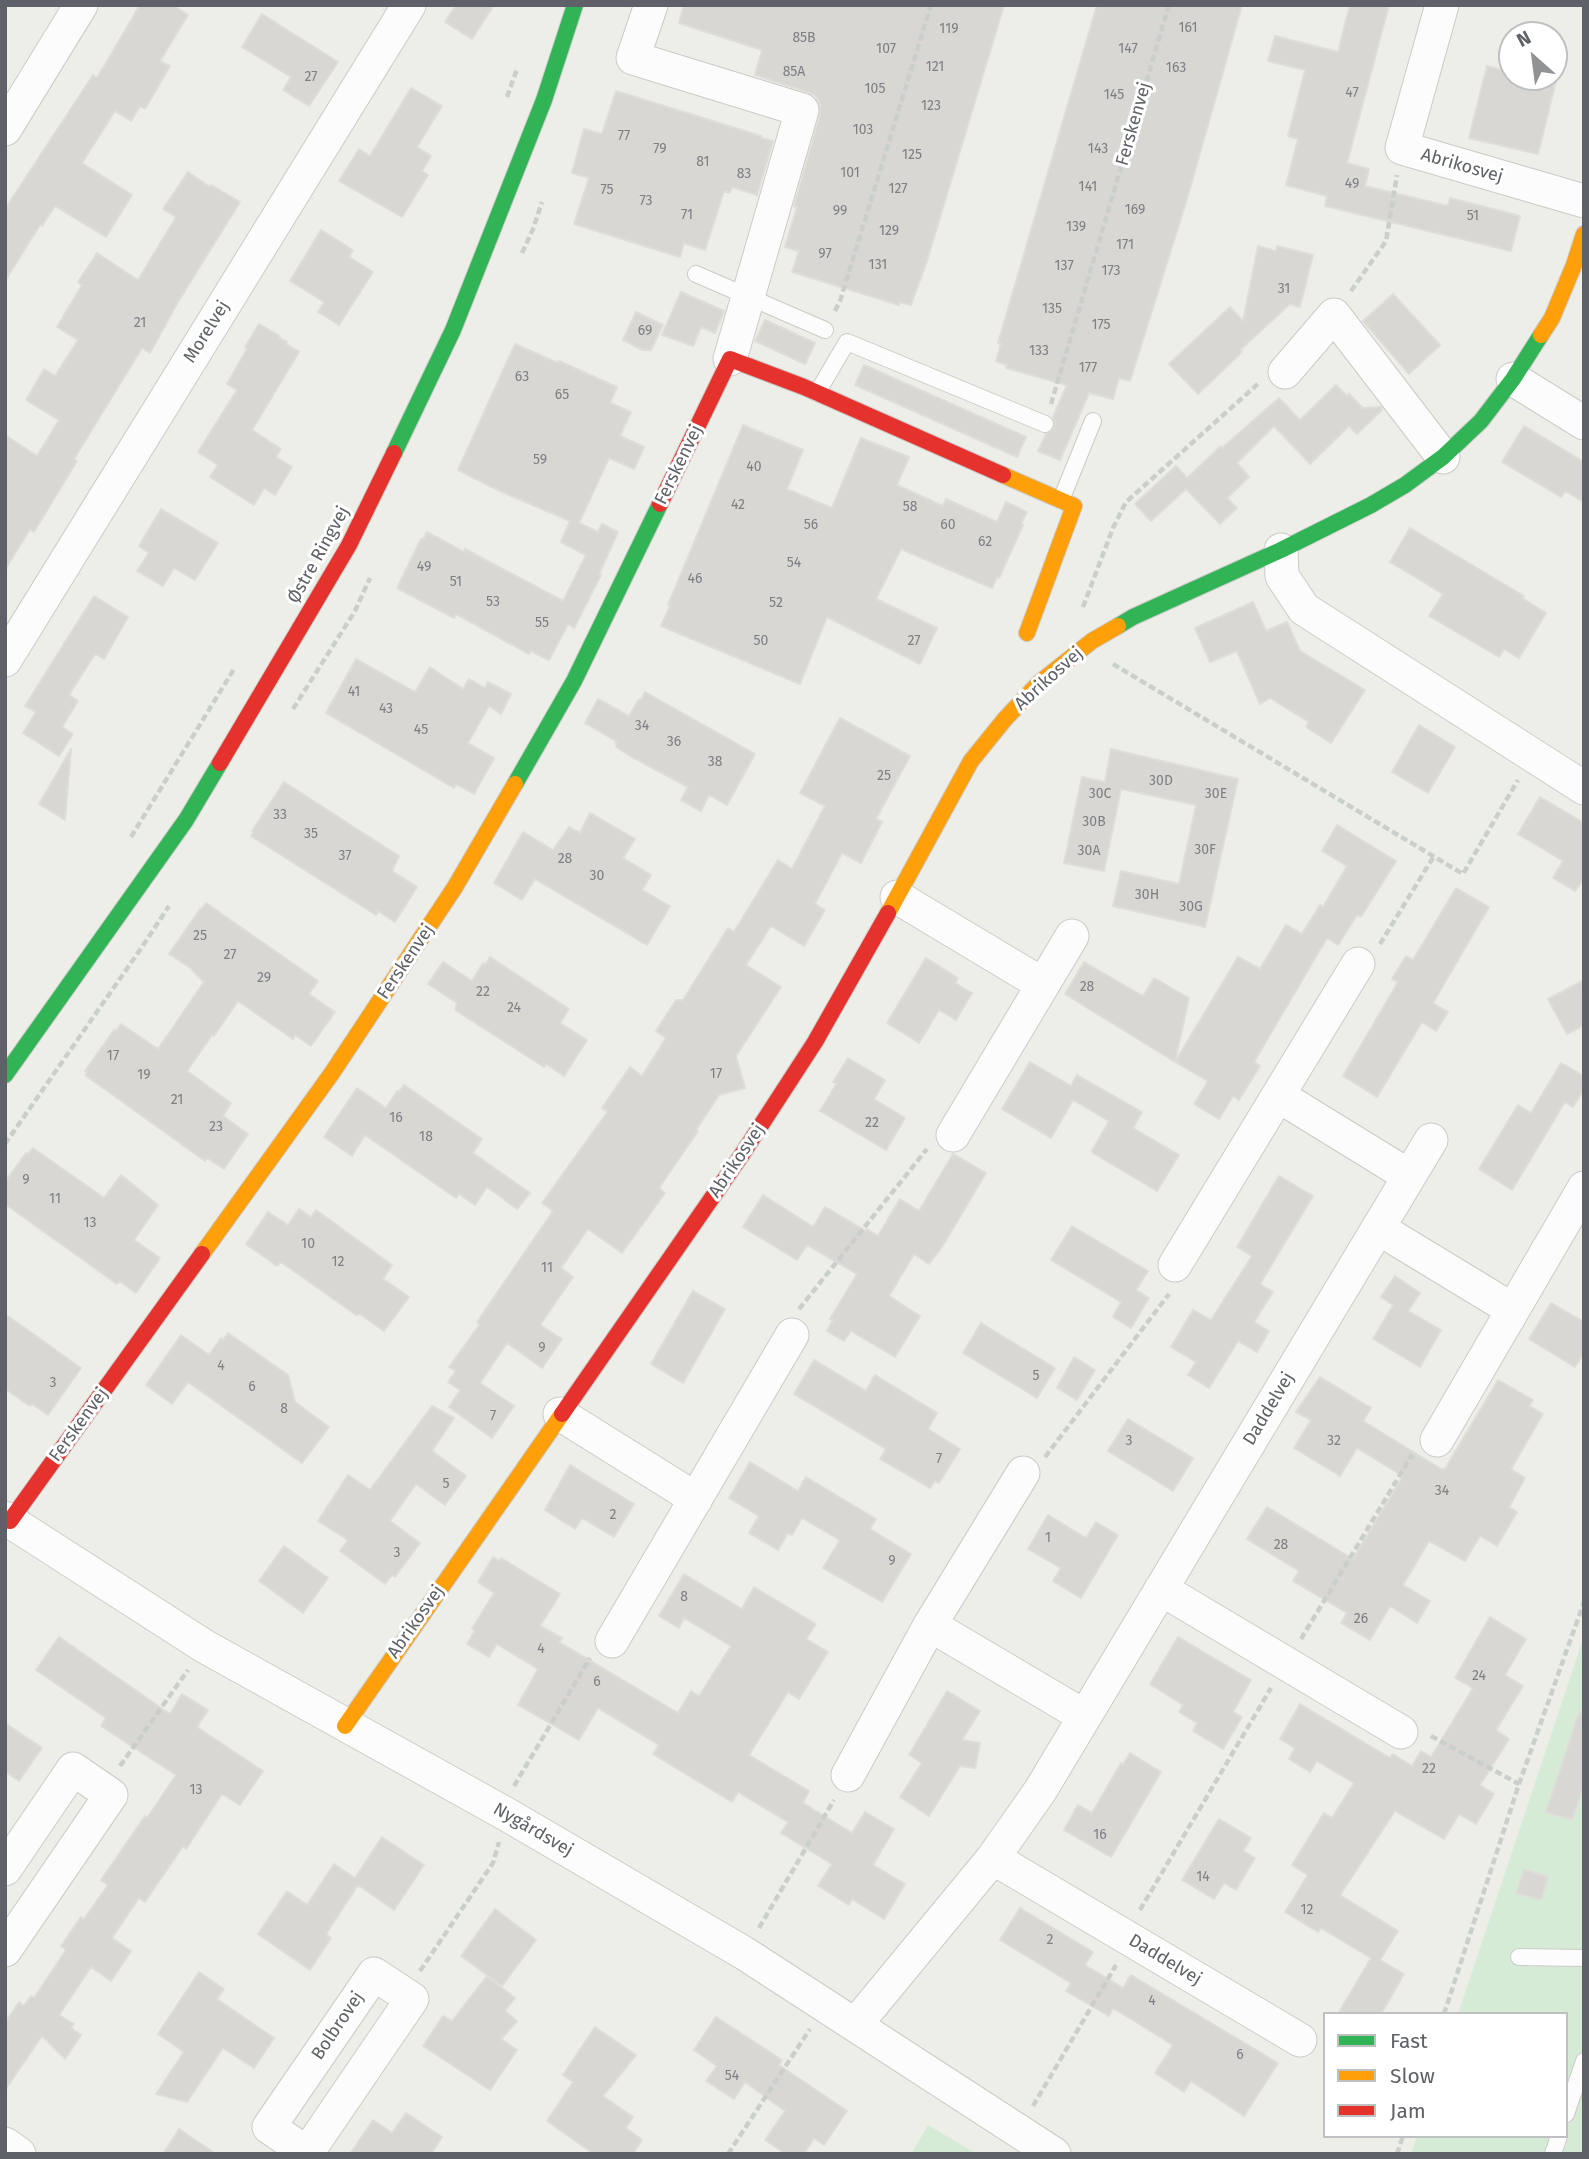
<!DOCTYPE html>
<html>
<head>
<meta charset="utf-8">
<style>
  body { margin:0 }
  #map { position:relative; width:1589px; height:2159px; overflow:hidden; background:#eeeee9; font-family:"Fira Sans",sans-serif }
  canvas { display:block }
  .frame { position:absolute; inset:0; border:7px solid #5e6167; pointer-events:none }
  .legend { position:absolute; left:1323px; top:2012px; width:245px; height:126px; box-sizing:border-box; background:#fff; border:2px solid #bfc0c2; margin:0; padding:9px 12px; list-style:none; font-size:21px; color:#5e6167 }
  .legend li { display:flex; align-items:center; gap:14px; height:35px }
  .legend b { width:35px; border:2px solid #bfc0c2 }
  .north { position:absolute; left:1498px; top:21px; width:70px; height:70px; box-sizing:border-box; background:#fff; border:2px solid #bfc0c2; border-radius:50%; rotate:332deg; font-size:19px; font-weight:700; line-height:28px; text-align:center; color:#5e6167 }
  .north::after { content:''; display:block; margin:auto; width:24px; height:32px; background:#909294; clip-path:polygon(50% 0,100% 100%,50% 72%,0 100%) }
</style>
</head>
<body>
<div id="map">
<canvas width="1589" height="2159"></canvas>
<div class="frame"></div>
<ul class="legend">
<li><b style="height:9px;background:#30b455"></b>Fast</li>
<li><b style="height:9px;background:#ff9f0a"></b>Slow</li>
<li><b style="height:9px;background:#e5322d"></b>Jam</li>
</ul>
<div class="north">N</div>
</div>
<script>
const g = document.querySelector('canvas').getContext('2d');
g.lineJoin = 'round';
function paint(path, color) { g.fillStyle = color; g.fill(path, 'evenodd'); }
const shape = rows => new Path2D(rows.map(r => 'M' + r).join(''));
function trace(path, color, width, dash) { g.strokeStyle = color; g.lineWidth = width; g.lineCap = dash ? 'butt' : 'round'; g.setLineDash(dash || []); g.stroke(path); }
function label(font, color, halo, rows, align = 'center') {
  g.font = font + ' "Fira Sans",sans-serif'; g.lineWidth = 6; g.setLineDash([]); g.textBaseline = 'middle'; g.strokeStyle = halo; g.fillStyle = color; for (const [text, x, y, turn = 0] of rows) {
    g.save(); g.translate(x, y); g.rotate((+turn || 0) * Math.PI / 180); g.textAlign = isNaN(turn) ? turn : align; if (halo) g.strokeText(text, 0, 0); g.fillText(text, 0, 0); g.restore();
  }
}
paint(shape([
  [1584,1636,1584,2154,1411,2154,1417,2136,1566,2136,1566,2014,1458,2014],
  [928,2125,977,2154,911,2154]
]), '#d6ebd5');
const building = shape([
  [140,5,173,5,188,15,160,61,170,66,145,109,140,106,131,121,115,111,82,163,132,195,106,237,55,206,42,226,40,225,5,281,5,209,93,75,97,78,140,5],
  [456,5,494,5,472,39,445,22,456,5],
  [684,5,1004,5,927,261,911,305,900,302,899,305,792,272,799,251,785,247,797,207,794,206,820,115,820,105,816,96,808,92,755,75,762,50,679,23,684,5],
  [1097,5,1242,5,1187,199,1130,381,1119,378,1113,399,1089,393,1060,460,1038,451,1046,434,1054,429,1055,423,1053,417,1067,385,1006,368,1007,365,996,361,1001,344,998,343,1097,5],
  [1350,5,1389,5,1347,163,1369,169,1365,186,1448,206,1450,198,1520,216,1511,251,1325,206,1327,196,1286,185,1298,139,1288,136,1305,70,1268,61,1275,36,1338,52,1350,5],
  [262,14,338,62,309,106,283,90,291,77,242,47,262,14],
  [1487,66,1512,73,1512,77,1557,77,1538,154,1469,138,1487,66],
  [411,88,442,106,417,147,431,156,422,171,428,175,402,217,339,181,359,149,370,156,411,88],
  [616,91,761,136,761,138,773,141,757,195,732,187,730,193,724,191,705,250,684,243,680,257,574,224,589,178,572,173,584,129,602,134,616,91],
  [188,172,210,187,211,185,240,202,178,302,150,353,142,348,74,459,77,461,34,532,30,529,5,570,5,435,37,456,59,420,26,400,44,369,55,376,78,340,57,327,82,285,78,282,97,253,138,280,176,217,163,209,188,172],
  [321,230,353,250,349,257,373,272,339,325,318,312,324,302,290,281,321,230],
  [1258,246,1276,251,1277,246,1313,255,1300,307,1290,304,1240,350,1242,352,1198,394,1169,364,1230,307,1243,321,1258,246],
  [681,292,724,311,715,333,701,327,693,346,662,335,681,292],
  [1393,294,1440,345,1409,374,1363,321,1393,294],
  [636,312,663,325,651,350,643,350,623,340,636,312],
  [765,320,815,343,805,364,755,341,765,320],
  [259,324,280,336,279,338,287,342,286,344,299,352,252,430,281,449,276,457,292,467,275,495,264,488,254,505,210,477,218,465,198,452,237,390,227,384,247,349,245,347,259,324],
  [515,344,558,363,559,361,617,387,610,403,631,412,620,436,644,447,634,469,609,458,579,523,598,532,602,524,618,532,599,574,601,575,574,628,568,624,549,660,531,651,529,654,456,614,454,618,397,588,421,539,423,540,427,532,464,552,465,549,563,601,586,555,561,542,570,521,500,491,458,470,515,344],
  [864,365,1026,437,1017,457,855,385,864,365],
  [1336,385,1347,396,1349,394,1363,408,1381,407,1382,410,1357,434,1349,426,1310,464,1274,426,1237,463,1249,477,1227,498,1237,508,1220,524,1186,489,1151,521,1135,504,1176,466,1187,478,1221,446,1222,448,1279,398,1300,420,1336,385],
  [743,425,803,450,787,489,832,508,861,438,909,457,897,485,943,506,946,499,997,522,1006,502,1027,512,1021,524,1023,525,999,578,997,577,992,588,901,549,876,599,937,628,920,664,827,617,800,684,661,626,670,606,668,605,743,425],
  [1524,426,1584,462,1584,502,1565,491,1561,497,1502,462,1524,426],
  [161,509,218,543,195,580,174,568,163,586,137,571,149,553,139,546,161,509],
  [1410,528,1524,596,1522,598,1546,613,1519,658,1504,649,1499,657,1429,616,1443,594,1390,562,1410,528],
  [94,596,128,617,104,659,95,654,69,695,78,701,62,727,73,734,59,756,23,733,36,712,25,706,94,596],
  [1253,602,1266,631,1287,622,1300,651,1365,690,1331,743,1306,727,1309,722,1270,698,1260,704,1237,651,1210,662,1195,628,1253,602],
  [356,659,415,692,430,667,463,689,469,679,485,688,488,682,511,694,501,714,489,706,468,743,494,758,474,794,456,784,454,788,326,713,356,659],
  [645,692,755,754,727,805,709,795,701,811,681,800,688,787,632,757,616,747,617,744,615,742,616,741,585,723,598,699,629,716,639,699,641,700,645,692],
  [840,718,910,756,876,819,882,822,861,863,842,853,815,904,825,910,804,946,771,926,746,965,781,987,736,1056,745,1088,719,1095,696,1130,698,1131,659,1188,665,1193,622,1253,588,1229,561,1268,573,1277,540,1325,562,1339,542,1368,507,1343,480,1383,514,1406,492,1438,449,1407,460,1390,448,1382,456,1371,449,1367,480,1324,477,1322,553,1211,542,1203,608,1111,602,1108,630,1067,642,1076,666,1038,656,1031,676,1000,683,1000,728,928,734,932,778,860,792,869,825,806,800,793,840,718],
  [1419,725,1455,747,1428,793,1392,772,1419,725],
  [71,749,65,820,39,804,71,749],
  [1111,749,1238,779,1205,927,1113,906,1121,871,1179,884,1196,805,1121,789,1104,871,1064,863,1082,777,1105,782,1111,749],
  [284,782,399,856,392,871,417,887,395,922,378,911,376,915,251,836,254,832,252,831,284,782],
  [1540,797,1584,823,1584,879,1575,891,1553,878,1563,861,1518,834,1540,797],
  [590,813,635,839,623,858,651,875,642,890,670,906,647,945,535,879,522,900,494,883,523,832,553,850,569,827,580,833,590,813],
  [1337,825,1396,861,1361,917,1357,915,1338,945,1327,938,1254,1062,1260,1066,1239,1100,1233,1096,1219,1119,1194,1104,1208,1081,1175,1062,1238,957,1260,969,1286,925,1302,934,1320,905,1323,907,1347,866,1322,851,1337,825],
  [1456,888,1489,907,1433,1003,1448,1012,1436,1031,1422,1022,1377,1097,1343,1076,1398,982,1392,979,1406,956,1413,960,1456,888],
  [206,903,318,981,309,994,335,1012,311,1046,295,1035,293,1039,238,1001,214,1036,212,1035,187,1071,231,1103,223,1116,248,1134,224,1169,207,1158,205,1161,85,1075,87,1072,85,1071,114,1030,116,1031,121,1024,158,1049,204,982,189,967,169,954,200,909,201,910,206,903],
  [490,957,569,1009,560,1023,587,1040,564,1076,546,1064,544,1067,455,1010,457,1003,428,984,443,962,472,981,483,963,485,965,490,957],
  [926,958,958,978,955,983,972,993,956,1020,939,1010,919,1043,887,1023,926,958],
  [1084,962,1143,996,1154,978,1189,998,1175,1062,1065,994,1084,962],
  [1584,980,1584,1025,1567,1034,1548,999,1584,980],
  [848,1058,885,1080,874,1099,905,1118,886,1150,820,1111,837,1083,833,1082,848,1058],
  [1030,1062,1071,1086,1077,1075,1142,1112,1133,1128,1179,1155,1157,1191,1093,1153,1092,1151,1109,1121,1073,1100,1051,1138,1002,1109,1030,1062],
  [1561,1063,1584,1076,1584,1089,1573,1107,1565,1102,1512,1190,1479,1169,1518,1105,1531,1113,1561,1063],
  [404,1085,482,1139,473,1153,530,1193,517,1209,487,1187,475,1205,459,1194,456,1198,365,1135,352,1156,324,1137,357,1088,386,1108,397,1091,399,1092,404,1085],
  [33,1148,104,1198,121,1175,158,1205,134,1240,160,1258,136,1293,119,1281,117,1284,5,1204,5,1182,26,1153,28,1154,33,1148],
  [953,1154,986,1173,942,1247,929,1264,914,1254,889,1296,920,1316,895,1357,851,1331,844,1341,827,1331,833,1320,830,1319,857,1274,807,1245,797,1260,743,1227,763,1195,813,1227,825,1207,866,1231,867,1229,878,1236,900,1199,919,1211,953,1154],
  [1279,1176,1313,1196,1260,1284,1273,1292,1254,1322,1269,1331,1257,1352,1238,1341,1209,1388,1188,1375,1196,1362,1171,1347,1193,1310,1211,1320,1252,1256,1237,1247,1279,1176],
  [299,1209,311,1217,316,1210,392,1265,383,1279,409,1297,384,1331,360,1314,356,1315,281,1262,277,1266,246,1244,268,1212,288,1225,299,1209],
  [1072,1226,1148,1271,1136,1290,1149,1298,1131,1328,1113,1317,1121,1302,1051,1260,1072,1226],
  [1395,1276,1420,1293,1408,1311,1441,1330,1420,1367,1373,1339,1393,1305,1381,1297,1395,1276],
  [693,1291,725,1309,683,1383,651,1364,693,1291],
  [1551,1303,1584,1322,1584,1353,1575,1367,1529,1339,1551,1303],
  [5,1314,81,1368,48,1415,32,1404,30,1406,5,1389,5,1314],
  [981,1323,1055,1368,1037,1398,963,1353,981,1323],
  [228,1333,288,1375,295,1402,329,1427,302,1463,188,1382,172,1404,146,1385,181,1335,209,1355,221,1338,223,1340,228,1333],
  [1074,1357,1095,1370,1077,1400,1057,1388,1074,1357],
  [814,1360,866,1391,875,1375,937,1413,928,1429,960,1449,939,1483,935,1481,930,1488,880,1459,886,1449,794,1394,814,1360],
  [1320,1377,1371,1408,1363,1421,1441,1469,1445,1469,1498,1380,1533,1400,1529,1406,1543,1414,1511,1469,1525,1478,1509,1507,1517,1512,1497,1546,1480,1536,1465,1561,1429,1541,1403,1585,1430,1601,1417,1623,1390,1606,1370,1640,1341,1623,1347,1613,1293,1581,1299,1571,1247,1539,1267,1507,1353,1559,1403,1476,1357,1448,1340,1476,1294,1448,1311,1420,1296,1412,1320,1377],
  [432,1406,454,1418,432,1451,466,1476,445,1505,416,1484,390,1521,420,1543,395,1577,392,1575,385,1584,340,1551,348,1540,318,1521,348,1475,370,1490,432,1406],
  [1128,1419,1193,1458,1173,1491,1108,1451,1128,1419],
  [750,1462,798,1491,806,1477,876,1519,870,1529,911,1554,882,1602,823,1568,840,1540,802,1518,792,1535,788,1533,778,1550,749,1533,759,1516,729,1498,750,1462],
  [570,1465,634,1504,614,1537,582,1518,575,1529,545,1510,570,1465],
  [1048,1515,1086,1538,1096,1522,1118,1535,1081,1598,1053,1581,1061,1568,1028,1549,1048,1515],
  [284,1546,328,1578,303,1613,259,1581,284,1546],
  [493,1557,499,1561,501,1558,560,1594,540,1626,562,1638,559,1642,678,1713,691,1691,699,1696,731,1646,684,1618,679,1628,659,1616,684,1574,742,1609,754,1587,816,1624,806,1639,828,1652,799,1699,788,1692,749,1755,809,1791,803,1803,852,1833,865,1812,894,1829,873,1865,905,1884,884,1919,852,1899,849,1905,818,1886,832,1864,781,1833,788,1822,738,1792,732,1802,653,1754,659,1745,598,1708,579,1740,518,1705,538,1669,497,1644,489,1657,467,1644,475,1631,472,1629,494,1593,478,1582,493,1557],
  [1490,1617,1526,1639,1505,1675,1523,1686,1496,1730,1509,1739,1480,1785,1494,1794,1476,1824,1459,1814,1444,1839,1395,1811,1340,1895,1398,1931,1380,1960,1404,1974,1381,2014,1338,2014,1371,1958,1321,1928,1318,1932,1285,1912,1308,1875,1292,1865,1324,1813,1332,1818,1354,1783,1317,1761,1310,1772,1289,1759,1295,1748,1280,1739,1300,1704,1390,1758,1393,1754,1412,1766,1421,1751,1431,1757,1473,1688,1455,1678,1490,1617],
  [59,1637,170,1714,182,1694,208,1710,197,1727,263,1771,240,1805,222,1794,186,1849,183,1846,145,1902,139,1898,112,1938,131,1951,111,1981,91,1967,59,2015,74,2024,71,2028,81,2035,65,2059,42,2036,5,2090,5,2023,19,2002,24,2006,31,1996,34,1998,66,1950,61,1946,81,1917,84,1919,108,1885,101,1880,145,1816,147,1818,176,1775,101,1726,106,1718,36,1670,59,1637],
  [1178,1637,1251,1680,1233,1712,1242,1717,1223,1749,1193,1731,1197,1723,1179,1712,1183,1705,1150,1684,1178,1637],
  [947,1691,980,1711,962,1740,980,1743,975,1768,960,1766,929,1816,900,1797,922,1763,909,1755,947,1691],
  [1579,1712,1584,1713,1584,1785,1572,1820,1546,1812,1579,1712],
  [5,1723,42,1748,19,1781,5,1771,5,1723],
  [1130,1753,1161,1772,1111,1857,1064,1830,1078,1805,1092,1813,1121,1763,1123,1765,1130,1753],
  [1219,1819,1251,1838,1243,1851,1255,1858,1236,1890,1224,1883,1214,1899,1182,1880,1219,1819],
  [382,1837,424,1865,394,1910,358,1885,326,1934,331,1938,310,1970,258,1934,287,1891,307,1905,334,1864,355,1878,382,1837],
  [1524,1869,1548,1877,1541,1900,1516,1893,1524,1869],
  [1020,1908,1093,1952,1085,1965,1123,1988,1131,1975,1278,2063,1244,2116,1191,2081,1184,2092,1155,2073,1173,2045,1113,2008,1109,2016,1066,1991,1071,1983,1000,1940,1020,1908],
  [495,1909,536,1940,502,1986,461,1956,495,1909],
  [199,1972,224,1989,217,1999,274,2038,254,2068,223,2048,187,2102,156,2094,184,2052,158,2034,199,1972],
  [487,1976,515,1998,505,2011,517,2021,501,2039,517,2050,490,2090,423,2046,443,2016,452,2021,487,1976],
  [716,2017,782,2060,779,2065,847,2111,824,2145,814,2138,804,2154,786,2154,765,2140,785,2111,745,2082,734,2099,706,2081,717,2066,694,2050,716,2017],
  [595,2027,636,2055,603,2096,633,2117,626,2128,642,2140,633,2154,594,2154,547,2121,573,2082,563,2075,595,2027],
  [406,2113,442,2137,431,2154,350,2154,373,2120,392,2133,406,2113],
  [179,2129,216,2154,163,2154,179,2129]
]);
paint(building, '#d8d7d4');
trace(building, '#deddd8', 2);
const lane = shape([
  [696,274,825,330],
  [817,393,847,342,1045,424],
  [1061,500,1093,421],
  [1519,1957,1584,1958],
  [1566,2114,1584,2061],
  [1553,2154,1559,2136]
]);
const street = shape([
  [651,5,633,58,802,110,730,359],
  [1442,5,1402,148,1584,201],
  [5,129,81,5],
  [1285,372,1334,315,1443,457],
  [1513,379,1584,423],
  [1281,550,1282,576,1304,609,1584,788],
  [5,660,409,5],
  [897,897,1042,984],
  [1279,1096,1409,1176],
  [953,1135,1072,936],
  [1378,1228,1513,1310],
  [1175,1265,1358,964],
  [560,1414,696,1499],
  [1437,1440,1584,1188],
  [5,1518,204,1646,506,1814,744,1953,1054,2154],
  [1161,1589,1401,1732],
  [930,1625,1084,1716],
  [612,1641,792,1335],
  [848,1775,930,1625,1023,1473],
  [993,1858,1300,2040],
  [5,1869,73,1769,111,1795,5,1950],
  [856,2024,993,1858,1040,1791,1431,1140],
  [5,2144,19,2154],
  [306,2154,307,2153,412,1999,374,1974,269,2127,307,2153]
]);
const fast = shape([
  [394,453,453,330,544,100,575,5],
  [1118,626,1133,617,1281,550,1371,505,1405,485,1443,457,1481,421,1513,379,1541,335],
  [515,784,574,681,660,504],
  [5,1075,186,820,220,763]
]);
const slow = shape([
  [1541,335,1552,318,1574,265,1584,234],
  [1003,475,1074,506,1027,633],
  [888,913,971,761,1005,719,1039,683,1092,641,1118,626],
  [202,1254,332,1073,455,887,515,784],
  [345,1726,562,1414]
]);
const jam = shape([
  [660,504,730,359,804,387,1003,475],
  [220,763,349,545,394,453],
  [562,1414,741,1156,815,1042,888,913],
  [10,1521,202,1254]
]);
trace(lane, '#cacbc9', 18);
trace(street, '#cacbc9', 35);
trace(fast, '#cbcbca', 18);
trace(slow, '#cbcbca', 18);
trace(jam, '#cbcbca', 18);
trace(shape([
  [507,97,517,69],
  [522,253,533,229,542,202],
  [1351,291,1386,241,1397,175],
  [835,311,840,301,931,5],
  [1051,404,1169,5],
  [1083,607,1113,528,1126,502,1259,383],
  [1113,664,1463,874,1518,780],
  [293,709,355,611,370,578],
  [131,837,234,669],
  [1380,944,1434,856],
  [5,1144,142,947,169,906],
  [799,1309,927,1149],
  [1045,1457,1169,1294],
  [1301,1639,1412,1455],
  [1431,1736,1519,1784],
  [120,1766,188,1670],
  [514,1786,590,1658],
  [1140,1910,1271,1688],
  [759,1928,834,1800],
  [420,1971,493,1863,499,1842],
  [1444,2014,1519,1784,1584,1602],
  [1033,2106,1116,1965],
  [728,2154,810,2029],
  [1397,2154,1403,2136]
]), '#cacfcc', 4.5, [7, 3.5]);
trace(lane, '#fcfcfc', 16);
trace(street, '#fcfcfc', 33);
trace(fast, '#30b455', 16);
trace(slow, '#ff9f0a', 16);
trace(jam, '#e5322d', 16);
label('14px', '#7d7f83', null, [
  ["161",1188,28],
  ["119",949,29],
  ["85B",804,38],
  ["107",886,49],
  ["147",1128,49],
  ["121",935,67],
  ["163",1176,68],
  ["85A",794,72],
  ["27",311,77],
  ["105",875,89],
  ["47",1352,93],
  ["145",1114,95],
  ["123",931,106],
  ["103",863,130],
  ["77",624,136],
  ["79",660,149],
  ["143",1098,149],
  ["125",912,155],
  ["81",703,162],
  ["101",850,173],
  ["83",744,174],
  ["49",1352,184],
  ["141",1088,187],
  ["127",898,189],
  ["75",607,190],
  ["73",646,201],
  ["169",1135,210],
  ["99",840,211],
  ["71",687,215],
  ["51",1473,216],
  ["139",1076,227],
  ["129",889,231],
  ["171",1125,245],
  ["97",825,254],
  ["131",878,265],
  ["137",1064,266],
  ["173",1111,271],
  ["31",1284,289],
  ["135",1052,309],
  ["21",140,323],
  ["175",1101,325],
  ["69",645,331],
  ["133",1039,351],
  ["177",1088,368],
  ["63",522,377],
  ["65",562,395],
  ["59",540,460],
  ["40",754,467],
  ["42",738,505],
  ["58",910,507],
  ["56",811,525],
  ["60",948,525],
  ["62",985,542],
  ["54",794,563],
  ["49",424,567],
  ["46",695,579],
  ["51",456,582],
  ["53",493,602],
  ["52",776,603],
  ["55",542,623],
  ["50",761,641],
  ["27",914,641],
  ["41",354,692],
  ["43",386,709],
  ["34",642,726],
  ["45",421,730],
  ["36",674,742],
  ["38",715,762],
  ["25",884,776],
  ["30D",1161,781],
  ["30C",1100,794],
  ["30E",1216,794],
  ["33",280,815],
  ["30B",1094,822],
  ["35",311,834],
  ["30F",1205,850],
  ["30A",1089,851],
  ["37",345,856],
  ["28",565,859],
  ["30",597,876],
  ["30H",1147,895],
  ["30G",1191,907],
  ["25",200,936],
  ["27",230,955],
  ["29",264,978],
  ["28",1087,987],
  ["22",483,992],
  ["24",514,1008],
  ["17",113,1056],
  ["17",716,1074],
  ["19",144,1075],
  ["21",177,1100],
  ["16",396,1118],
  ["22",872,1123],
  ["23",216,1127],
  ["18",426,1137],
  ["9",26,1180],
  ["11",55,1199],
  ["13",90,1223],
  ["10",308,1244],
  ["12",338,1262],
  ["11",547,1268],
  ["9",542,1348],
  ["4",221,1366],
  ["5",1036,1376],
  ["3",53,1383],
  ["6",252,1387],
  ["8",284,1409],
  ["7",493,1416],
  ["3",1129,1441],
  ["32",1334,1441],
  ["7",939,1459],
  ["5",446,1484],
  ["34",1442,1491],
  ["2",613,1515],
  ["1",1048,1538],
  ["28",1281,1545],
  ["3",397,1553],
  ["9",892,1561],
  ["8",684,1597],
  ["26",1361,1619],
  ["4",541,1649],
  ["24",1479,1676],
  ["6",597,1682],
  ["22",1429,1769],
  ["13",196,1790],
  ["16",1100,1835],
  ["14",1203,1877],
  ["12",1307,1910],
  ["2",1050,1940],
  ["4",1152,2001],
  ["6",1240,2055],
  ["54",732,2076]
]);
label('18px', '#5e6167', '#fff', [
  ["Ferskenvej",1134,124,-74],
  ["Abrikosvej",1462,166,16],
  ["Morelvej",207,332,-58],
  ["Ferskenvej",679,465,-64],
  ["Østre Ringvej",319,555,-61],
  ["Abrikosvej",1049,679,-42],
  ["Ferskenvej",406,962,-56],
  ["Abrikosvej",737,1161,-56],
  ["Daddelvej",1269,1409,-59],
  ["Ferskenvej",79,1425,-54],
  ["Abrikosvej",416,1622,-55],
  ["Nygårdsvej",533,1830,30],
  ["Daddelvej",1165,1960,31],
  ["Bolbrovej",338,2026,-56]
]);
</script>
</body>
</html>
